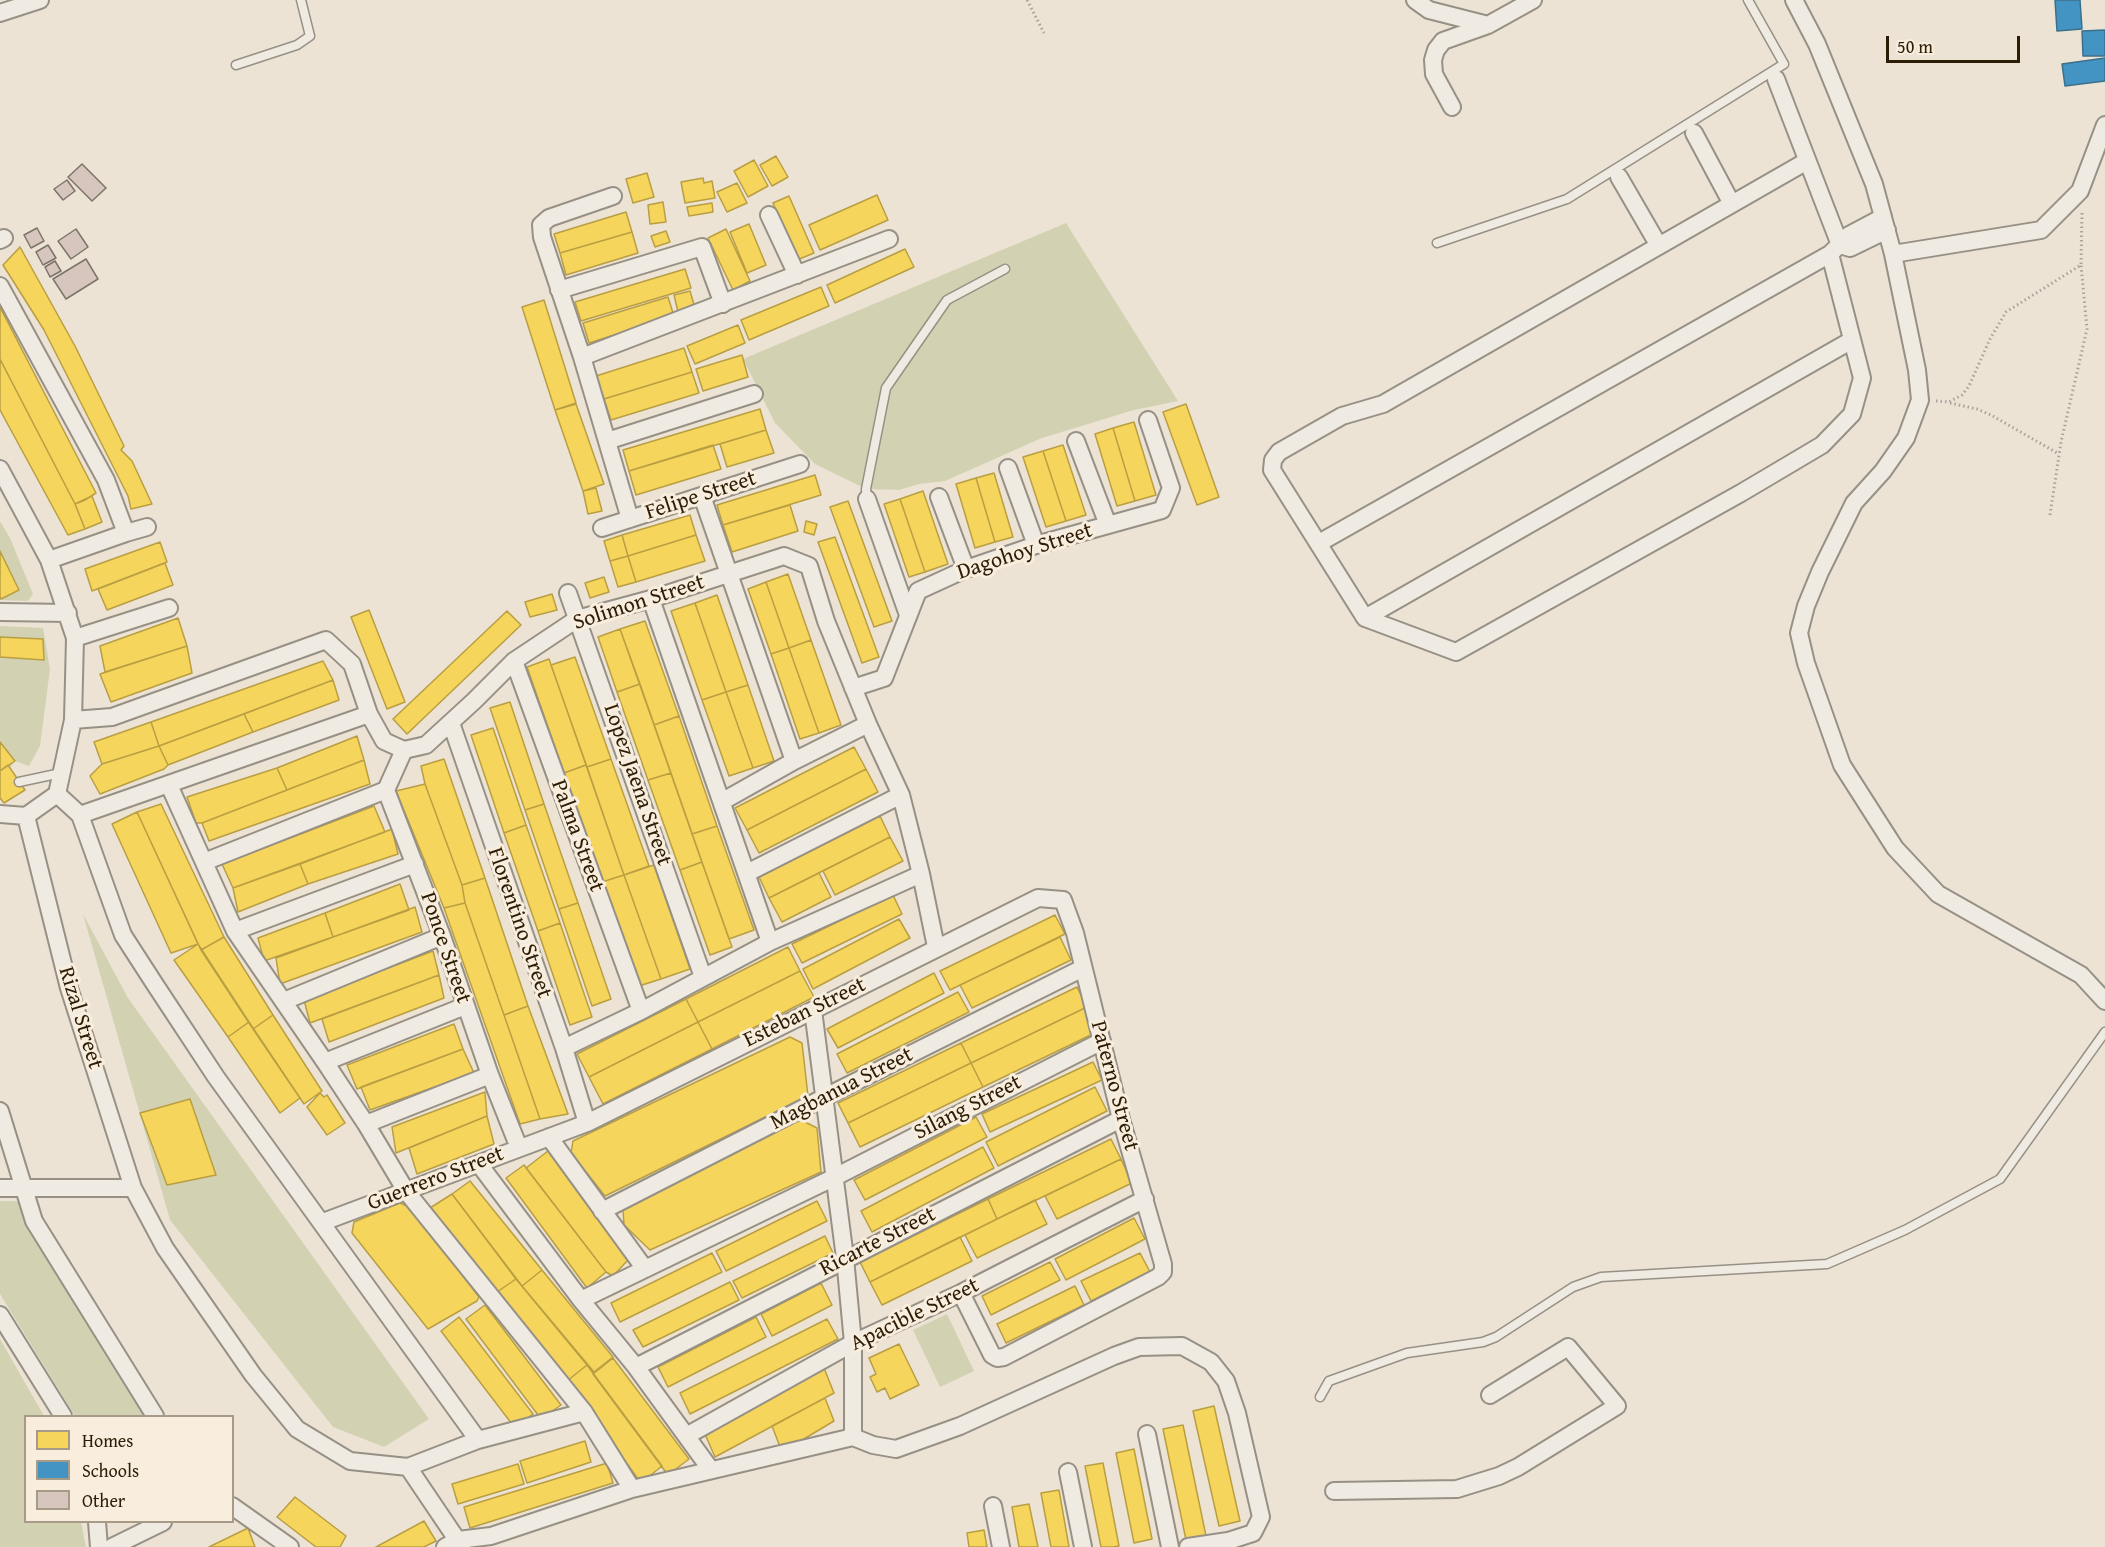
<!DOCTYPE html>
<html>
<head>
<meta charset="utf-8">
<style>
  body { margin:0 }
  #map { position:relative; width:2105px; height:1547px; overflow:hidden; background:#ece3d5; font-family:"Gentium Book Plus",serif }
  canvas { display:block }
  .legend { position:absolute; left:24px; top:1415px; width:210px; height:108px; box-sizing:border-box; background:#f9eedd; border:2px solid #a79a87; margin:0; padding:8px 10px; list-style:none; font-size:18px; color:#2c1d06 }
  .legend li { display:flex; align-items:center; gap:12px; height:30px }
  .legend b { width:30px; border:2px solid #a79a87 }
  .scale { position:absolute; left:1886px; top:36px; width:134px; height:27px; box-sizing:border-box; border:3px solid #2c1d06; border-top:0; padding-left:8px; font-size:18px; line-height:21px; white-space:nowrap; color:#2c1d06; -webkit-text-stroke:4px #f9eedd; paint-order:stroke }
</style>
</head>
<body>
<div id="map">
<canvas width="2105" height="1547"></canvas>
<ul class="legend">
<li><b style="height:16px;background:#f6d55c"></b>Homes</li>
<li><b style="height:16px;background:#4393c3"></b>Schools</li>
<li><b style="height:16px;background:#d7c6bd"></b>Other</li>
</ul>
<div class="scale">50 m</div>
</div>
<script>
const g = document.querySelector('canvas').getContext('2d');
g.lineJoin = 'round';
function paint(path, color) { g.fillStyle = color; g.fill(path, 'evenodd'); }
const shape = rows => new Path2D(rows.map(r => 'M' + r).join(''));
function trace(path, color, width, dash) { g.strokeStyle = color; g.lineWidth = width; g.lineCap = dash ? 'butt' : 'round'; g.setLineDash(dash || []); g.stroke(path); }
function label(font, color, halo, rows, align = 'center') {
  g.font = font + ' "Gentium Book Plus",serif'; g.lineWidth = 6; g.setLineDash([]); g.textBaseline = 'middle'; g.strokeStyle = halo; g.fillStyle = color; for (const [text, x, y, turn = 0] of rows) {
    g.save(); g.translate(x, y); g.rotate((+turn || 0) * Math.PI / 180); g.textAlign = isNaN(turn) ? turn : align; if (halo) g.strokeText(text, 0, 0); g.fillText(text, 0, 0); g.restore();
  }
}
paint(shape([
  [1066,223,1178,401,1134,410,1042,438,945,481,919,484,899,490,866,489,815,464,775,423,743,359],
  [0,521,10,538,33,594,28,601,0,600],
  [0,626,43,628,50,669,40,746,29,766,15,761,0,782],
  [83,914,128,998,429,1419,384,1447,333,1427,170,1220],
  [0,1201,18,1201,146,1411,146,1416,75,1416,0,1294],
  [947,1314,974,1371,940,1387,913,1330],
  [0,1339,44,1416,26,1416,26,1522,81,1522,86,1547,0,1547]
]), '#d2d2b3');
const homes = shape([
  [776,156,788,177,772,186,760,165,776,156],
  [754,160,768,186,748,197,734,171,754,160],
  [647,173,654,197,633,203,626,179,647,173],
  [703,178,704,183,712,181,715,198,685,203,681,182,703,178],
  [737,183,747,203,727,212,717,192,737,183],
  [877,195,888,220,820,250,809,225,877,195],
  [789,196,814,253,797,260,773,203,789,196],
  [663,202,666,222,650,224,648,205,663,202],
  [712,203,713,212,689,216,687,207,712,203],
  [626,212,632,232,560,253,554,234,626,212],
  [749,224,766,265,747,273,730,232,749,224],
  [726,229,750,281,733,290,708,238,726,229],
  [666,231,670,242,655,247,651,236,666,231],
  [632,232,638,253,566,275,560,253,632,232],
  [20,247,75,346,124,446,121,450,132,461,152,504,131,509,128,496,44,330,3,265,20,247],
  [905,249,914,267,835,303,827,285,905,249],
  [685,269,691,288,581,321,575,302,685,269],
  [821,287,829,306,749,340,741,320,821,287],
  [690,291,696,311,679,316,674,295,690,291],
  [668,297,674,316,589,343,583,323,668,297],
  [544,300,576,403,555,410,522,307,544,300],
  [0,307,96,493,85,500,75,504,0,359,0,307],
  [738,325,745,343,695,364,687,346,738,325],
  [684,348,692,372,604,399,596,376,684,348],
  [742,355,748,377,703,391,696,369,742,355],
  [0,359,75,504,85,529,68,535,0,410,0,359],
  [692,372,699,393,611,420,604,399,692,372],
  [576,404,604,484,583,491,555,410,576,404],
  [1186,404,1219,497,1197,505,1163,412,1186,404],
  [760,409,766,430,629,471,623,450,760,409],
  [1134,422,1156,495,1135,501,1113,428,1134,422],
  [1113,428,1135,501,1117,506,1095,434,1113,428],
  [766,430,774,453,727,467,720,444,766,430],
  [713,445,721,469,636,495,629,471,713,445],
  [1063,445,1086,515,1066,521,1043,451,1063,445],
  [1043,451,1066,521,1046,527,1023,457,1043,451],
  [994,473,1013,537,995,542,976,478,994,473],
  [815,475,821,495,723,525,717,505,815,475],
  [976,478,995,542,975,548,956,484,976,478],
  [596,488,602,511,588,514,583,491,596,488],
  [923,491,948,564,925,572,900,499,923,491],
  [92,496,102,522,85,529,75,504,92,496],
  [900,499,925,572,909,577,884,504,900,499],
  [848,501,892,621,874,627,830,507,848,501],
  [790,505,798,531,732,552,723,525,790,505],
  [690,515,696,535,628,556,622,535,690,515],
  [806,521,817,524,814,535,804,532,806,521],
  [622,535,628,556,610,561,604,541,622,535],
  [696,535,705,561,636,582,628,556,696,535],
  [835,537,879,657,862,663,818,542,835,537],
  [160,542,167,562,92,591,85,569,160,542],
  [0,551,19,590,1,599,0,597,0,551],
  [628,556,636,582,618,587,610,561,628,556],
  [165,563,173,585,107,610,98,589,165,563],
  [788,574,811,640,789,648,766,582,788,574],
  [604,577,609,592,590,598,585,583,604,577],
  [766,582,789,648,771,654,748,589,766,582],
  [552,594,557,610,530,617,525,602,552,594],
  [717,595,748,685,726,692,695,603,717,595],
  [695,603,726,692,702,700,671,611,695,603],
  [369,610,405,702,387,709,351,617,369,610],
  [507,611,521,625,407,734,393,719,507,611],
  [178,618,187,646,105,672,100,646,178,618],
  [645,621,679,716,654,725,620,629,645,621],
  [620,629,640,684,617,692,598,637,620,629],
  [0,637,43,639,44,660,0,657,0,637],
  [811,640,841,725,819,733,789,648,811,640],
  [187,646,192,673,111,702,100,674,187,646],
  [789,648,819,733,800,739,771,654,789,648],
  [575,657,611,759,587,767,551,665,575,657],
  [549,659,586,765,564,773,527,667,549,659],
  [323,661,333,680,159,746,151,722,323,661],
  [333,680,339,700,253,732,244,714,333,680],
  [640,684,671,773,648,780,617,692,640,684],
  [748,685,774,761,753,768,726,692,748,685],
  [726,692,753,768,729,776,702,700,726,692],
  [510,702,544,804,525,810,490,708,510,702],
  [244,714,253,732,168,765,159,746,244,714],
  [679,716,717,826,692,834,654,725,679,716],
  [151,722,159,746,102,764,94,742,151,722],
  [493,728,526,825,504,833,471,735,493,728],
  [357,736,364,760,287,790,277,768,357,736],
  [0,742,15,761,0,771,0,742],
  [159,746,168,765,164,769,100,794,90,776,102,764,159,746],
  [854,747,866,769,747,830,735,808,854,747],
  [444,759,485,878,462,885,425,784,421,766,444,759],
  [611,759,649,866,624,875,587,767,611,759],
  [364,760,370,784,209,841,202,823,364,760],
  [8,765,25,790,4,803,0,798,0,771,8,765],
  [586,765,624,875,602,882,564,773,586,765],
  [277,768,287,790,202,823,196,823,187,797,277,768],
  [866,769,878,792,759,853,747,830,866,769],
  [671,773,702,862,680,870,648,780,671,773],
  [425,784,462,885,465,903,444,908,396,791,425,784],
  [161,804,224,937,201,950,137,812,161,804],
  [544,804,578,903,559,909,525,810,544,804],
  [374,806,385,832,233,888,222,864,374,806],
  [137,812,198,944,171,953,112,824,137,812],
  [880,816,890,837,769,898,759,877,880,816],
  [526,825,560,923,538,931,504,833,526,825],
  [717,826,754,930,729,939,692,834,717,826],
  [392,829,398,854,308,884,300,864,392,829],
  [890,837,903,861,835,895,823,871,890,837],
  [702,862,732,947,710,955,680,870,702,862],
  [300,864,308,884,238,912,233,888,300,864],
  [654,865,690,969,661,979,624,875,654,865],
  [819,873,831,897,782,922,769,898,819,873],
  [624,875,661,979,639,986,602,882,624,875],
  [485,878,528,1006,504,1015,465,903,462,885,485,878],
  [400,884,409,910,333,937,325,913,400,884],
  [893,895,902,914,802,963,792,944,893,895],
  [465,903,504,1015,540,1119,520,1124,444,908,465,903],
  [578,903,611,999,592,1006,559,909,578,903],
  [415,907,422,932,280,984,276,958,415,907],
  [325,913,333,937,264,961,258,938,325,913],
  [1055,915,1065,934,950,990,940,971,1055,915],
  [899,919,910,938,813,989,803,969,899,919],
  [560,923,592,1017,570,1025,538,931,560,923],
  [224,937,273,1015,253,1029,201,950,224,937],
  [1060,937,1071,960,972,1008,960,985,1060,937],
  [198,944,249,1022,228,1037,174,960,198,944],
  [788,947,800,971,698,1022,686,999,788,947],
  [433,951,439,975,310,1023,304,1000,433,951],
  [800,971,814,997,712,1049,698,1022,800,971],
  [934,973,944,993,838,1048,827,1029,934,973],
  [439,975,444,998,329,1042,322,1019,439,975],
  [1077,987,1087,1007,971,1063,961,1043,1077,987],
  [958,992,969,1012,847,1073,837,1054,958,992],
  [686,999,698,1022,589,1077,577,1054,686,999],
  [528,1006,568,1114,540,1119,504,1015,528,1006],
  [1087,1007,1099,1031,983,1087,971,1063,1087,1007],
  [273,1015,322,1091,304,1104,253,1029,273,1015],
  [249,1022,300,1098,280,1113,228,1037,249,1022],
  [698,1022,712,1049,603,1104,589,1077,698,1022],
  [454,1024,463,1049,357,1089,347,1065,454,1024],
  [790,1037,802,1043,808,1096,605,1196,571,1153,573,1141,790,1037],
  [961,1043,971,1063,848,1123,838,1103,961,1043],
  [463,1049,474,1073,370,1110,361,1087,463,1049],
  [1093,1062,1102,1080,990,1132,982,1114,1093,1062],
  [971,1063,983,1087,860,1147,848,1123,971,1063],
  [1095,1087,1107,1111,998,1166,986,1142,1095,1087],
  [485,1092,487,1116,396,1153,392,1127,485,1092],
  [320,1093,324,1097,327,1095,345,1123,327,1135,307,1107,320,1093],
  [190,1099,216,1175,167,1185,140,1113,190,1099],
  [487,1116,494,1144,417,1174,409,1148,487,1116],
  [976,1117,987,1137,865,1200,854,1180,976,1117],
  [799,1119,817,1128,821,1172,650,1250,624,1225,623,1210,799,1119],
  [1111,1139,1121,1159,997,1219,988,1199,1111,1139],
  [983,1147,994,1168,872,1232,861,1211,983,1147],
  [548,1151,628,1260,613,1276,606,1272,526,1168,548,1151],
  [1121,1159,1132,1183,1057,1219,1045,1196,1121,1159],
  [524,1165,606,1272,587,1288,506,1178,524,1165],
  [470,1181,542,1270,522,1286,452,1194,470,1181],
  [452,1194,516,1279,497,1292,430,1208,452,1194],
  [988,1199,997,1219,870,1282,860,1262,988,1199],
  [1035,1200,1047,1224,977,1258,965,1235,1035,1200],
  [817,1201,827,1221,726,1271,716,1251,817,1201],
  [400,1203,412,1208,479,1297,477,1301,428,1329,352,1233,354,1222,400,1203],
  [1134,1218,1145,1239,1066,1280,1055,1259,1134,1218],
  [825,1236,833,1253,742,1298,733,1281,825,1236],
  [960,1237,972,1261,882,1305,870,1282,960,1237],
  [712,1253,722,1272,620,1322,611,1303,712,1253],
  [1140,1253,1150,1272,1091,1301,1081,1281,1140,1253],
  [1050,1262,1060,1280,991,1315,982,1296,1050,1262],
  [542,1270,613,1357,594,1372,522,1286,542,1270],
  [516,1279,587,1365,567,1381,497,1292,516,1279],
  [730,1282,739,1300,643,1347,633,1330,730,1282],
  [821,1283,832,1305,772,1336,761,1314,821,1283],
  [1075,1286,1084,1305,1006,1343,997,1324,1075,1286],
  [485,1305,561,1405,541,1419,466,1319,485,1305],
  [459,1317,533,1414,515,1428,441,1331,459,1317],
  [756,1317,766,1337,668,1387,658,1367,756,1317],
  [827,1319,838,1339,690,1414,680,1393,827,1319],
  [899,1344,919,1385,890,1399,885,1388,877,1392,870,1377,876,1374,869,1358,899,1344],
  [613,1358,689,1459,668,1475,593,1374,613,1358],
  [587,1365,662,1466,641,1483,567,1381,587,1365],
  [824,1368,834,1393,715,1457,704,1432,824,1368],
  [825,1398,834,1421,782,1452,772,1426,825,1398],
  [1214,1406,1240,1521,1219,1526,1193,1411,1214,1406],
  [1183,1425,1206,1536,1186,1540,1163,1429,1183,1425],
  [585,1441,591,1462,527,1483,520,1461,585,1441],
  [1134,1449,1152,1539,1134,1543,1116,1453,1134,1449],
  [607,1463,613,1483,470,1528,464,1507,607,1463],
  [1103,1463,1119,1546,1113,1547,1101,1547,1085,1466,1103,1463],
  [518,1464,524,1484,458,1504,452,1484,518,1464],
  [1059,1490,1069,1547,1051,1547,1041,1493,1059,1490],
  [295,1497,346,1536,340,1547,316,1547,277,1517,295,1497],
  [1029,1504,1038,1547,1019,1547,1012,1507,1029,1504],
  [424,1521,436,1541,424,1547,376,1547,424,1521],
  [248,1528,255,1547,209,1547,248,1528],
  [984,1530,987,1547,969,1547,967,1533,984,1530]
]);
paint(homes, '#f6d55c');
trace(homes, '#b99e42', 1.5);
const schools = shape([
  [2055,0,2080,0,2082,29,2057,31,2055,0],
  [2105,30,2105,56,2083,56,2082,31,2105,30],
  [2105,58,2105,81,2065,86,2062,64,2105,58]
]);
paint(schools, '#4393c3');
trace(schools, '#3c708a', 1.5);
const building = shape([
  [82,164,106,188,92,201,68,177,82,164],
  [67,180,75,191,63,200,54,189,67,180],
  [37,228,44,241,31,248,24,235,37,228],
  [76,229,88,247,71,259,58,241,76,229],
  [48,245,56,258,43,265,36,252,48,245],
  [86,259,98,279,66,299,53,279,86,259],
  [55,261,61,271,50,277,45,267,55,261]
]);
paint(building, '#d7c6bd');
trace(building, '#7c746a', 1.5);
const lane = shape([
  [236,65,297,45,310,36,301,0],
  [1437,243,1567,199,1784,64,1748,0],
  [867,499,866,489,886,388,947,300,1005,269],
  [19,782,61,773],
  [1320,1397,1329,1381,1407,1353,1483,1342,1496,1337,1573,1287,1601,1277,1827,1264,1905,1230,2000,1179,2105,1032]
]);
const street = shape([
  [1415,0,1429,10,1488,25],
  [1794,0,1817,44,1874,184,1893,254,1917,370,1920,400,1906,438,1883,471,1854,503,1820,572,1806,606,1799,633,1806,663,1842,765,1895,848,1938,894,2081,975,2105,1001],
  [0,13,40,0],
  [1776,79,1840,245],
  [1452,107,1434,74,1433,60,1436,50,1443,41,1488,25,1533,0],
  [1694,133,1732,204],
  [1807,161,1383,404,1342,416,1279,452,1273,460,1272,470,1365,618,1456,652,1741,493,1822,445,1852,414,1862,378,1830,254],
  [1619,177,1659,246],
  [613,196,549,218,541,225,542,237,582,357,630,519],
  [769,215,797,275],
  [0,240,4,238],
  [1840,245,1850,248,1887,230],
  [1893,254,2041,230,2080,191,2105,125],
  [0,286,106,480,126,533],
  [559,290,702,247,723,304],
  [582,357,889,239],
  [607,441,754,394],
  [1076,441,1108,525],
  [1008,468,1036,545],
  [0,469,49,560,75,638,73,720,57,794,26,816],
  [702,496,794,761],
  [939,497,966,569],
  [867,499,908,615],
  [602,528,800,464],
  [1319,543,1830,254,1849,235,1883,217],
  [49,560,126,533,147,527],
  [568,593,703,977],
  [651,599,770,942],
  [0,612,68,613],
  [1365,618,1852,340],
  [75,638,169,608],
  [514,661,641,1011],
  [853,688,884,678,918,591,966,569,1036,545,1162,510,1171,488,1148,420],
  [73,720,112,717,326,640,352,664,369,714,384,741,404,750,426,745,474,701,514,661,577,619,651,599,784,556,809,566,826,621,868,724,901,795,921,874,936,947],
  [451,723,564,1048,587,1123],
  [404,750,386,790,442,936,490,1075,519,1148],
  [169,785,235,931,325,1062,366,1124,406,1191,584,1412,632,1489],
  [57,794,80,815,123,935,154,983,216,1077,478,1440],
  [723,801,794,761,868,724],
  [0,814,26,816],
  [80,815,369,714],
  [26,816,69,988,133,1188,165,1248,253,1375,297,1429,350,1461,408,1467,478,1440,584,1412],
  [204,862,386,790],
  [747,873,901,795],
  [235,931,415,864],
  [284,1001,442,936],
  [813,1010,845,1258,853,1343,853,1437],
  [564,1048,641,1011,770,942,921,874],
  [325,1062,465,1006],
  [0,1111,34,1221,155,1416],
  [366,1124,490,1075],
  [549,1137,645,1269],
  [479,1164,581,1300,636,1367,711,1470],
  [0,1188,133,1188],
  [602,1211,825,1097,1083,968],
  [323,1222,587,1123,1038,898,1063,900,1075,933,1121,1119,1163,1264,1163,1272,1158,1277,1004,1357,997,1358,992,1355,961,1293],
  [581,1300,835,1177,1102,1041],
  [0,1315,63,1416],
  [636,1367,1121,1119],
  [1147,1434,1170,1547],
  [688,1435,853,1343,961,1293,1145,1199],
  [408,1467,462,1547],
  [1068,1472,1083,1547],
  [1334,1491,1457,1489,1499,1476,1518,1467,1617,1406,1568,1347,1490,1395],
  [232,1506,290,1547],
  [993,1506,1001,1547],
  [97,1522,99,1547],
  [112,1547,163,1522],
  [445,1547,458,1540,491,1536,632,1489,853,1437,873,1445,896,1449,960,1426,1114,1356,1139,1347,1182,1346,1211,1362,1226,1381,1237,1413,1261,1517,1253,1533,1228,1541,1188,1547]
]);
trace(lane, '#979085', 11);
trace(street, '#979085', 20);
trace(shape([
  [1027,0,1044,33],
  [1936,401,1949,402,1962,395,1969,386,1990,339,2006,312,2081,265,2082,212],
  [1950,403,1977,409,1991,415,2059,454],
  [2050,515,2061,442,2087,329,2081,265]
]), '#a9a39b', 3, [1.5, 3]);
trace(lane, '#efebe3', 8);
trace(street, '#efebe3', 16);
label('22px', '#2c1d06', '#f9eedd', [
  ["Felipe Street",701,496,-18],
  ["Dagohoy Street",1025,552,-18],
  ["Solimon Street",639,603,-18],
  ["Lopez Jaena Street",637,785,71],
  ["Palma Street",577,836,70],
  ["Florentino Street",519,923,71],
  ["Ponce Street",445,948,71],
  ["Esteban Street",805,1013,-26],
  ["Rizal Street",80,1018,73],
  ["Paterno Street",1114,1086,75],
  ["Magbanua Street",842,1089,-27],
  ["Silang Street",968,1108,-27],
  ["Guerrero Street",436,1179,-21],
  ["Ricarte Street",878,1242,-27],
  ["Apacible Street",915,1315,-26]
]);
</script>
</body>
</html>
